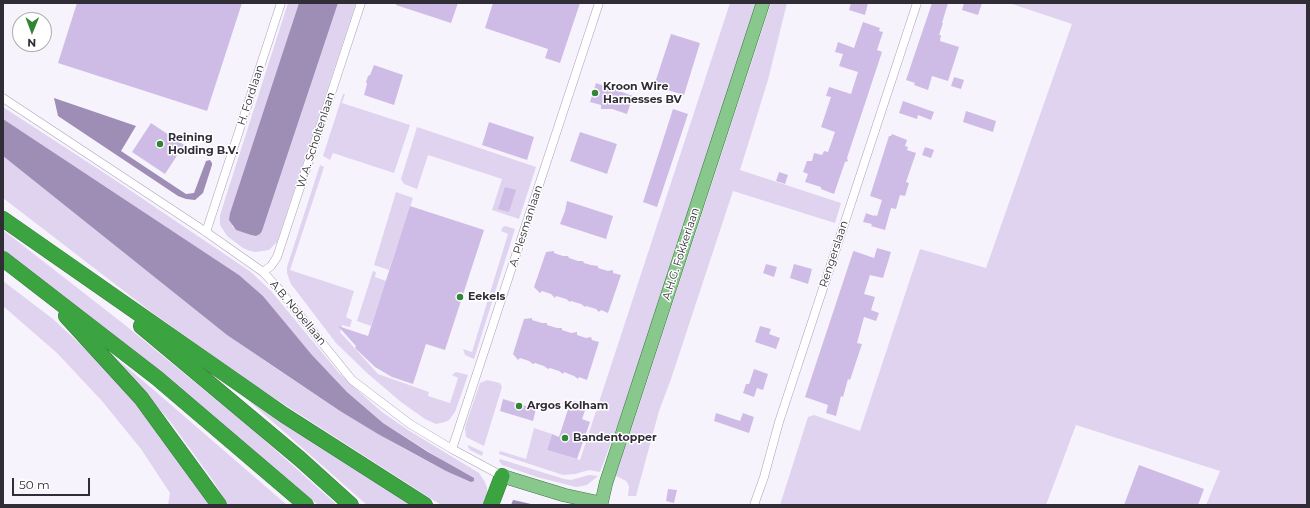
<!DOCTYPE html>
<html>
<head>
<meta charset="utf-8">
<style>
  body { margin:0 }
  #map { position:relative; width:1310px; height:508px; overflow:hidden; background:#f7f3fd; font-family:Montserrat,sans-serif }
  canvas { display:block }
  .frame { position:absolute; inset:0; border:4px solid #312d36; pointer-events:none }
  .north { position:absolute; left:12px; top:12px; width:40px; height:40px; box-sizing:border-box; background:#fff; border:1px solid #adabaf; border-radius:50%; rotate:181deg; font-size:11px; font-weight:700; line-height:16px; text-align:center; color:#312d36 }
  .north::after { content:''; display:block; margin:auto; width:14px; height:18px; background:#308635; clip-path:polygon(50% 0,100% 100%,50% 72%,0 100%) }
  .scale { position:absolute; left:12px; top:478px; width:78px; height:18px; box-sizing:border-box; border:2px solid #312d36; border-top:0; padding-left:5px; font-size:12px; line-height:14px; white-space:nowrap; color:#312d36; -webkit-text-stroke:3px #fff; paint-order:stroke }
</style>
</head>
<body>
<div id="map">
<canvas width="1310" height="508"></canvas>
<div class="frame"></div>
<div class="north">N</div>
<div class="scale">50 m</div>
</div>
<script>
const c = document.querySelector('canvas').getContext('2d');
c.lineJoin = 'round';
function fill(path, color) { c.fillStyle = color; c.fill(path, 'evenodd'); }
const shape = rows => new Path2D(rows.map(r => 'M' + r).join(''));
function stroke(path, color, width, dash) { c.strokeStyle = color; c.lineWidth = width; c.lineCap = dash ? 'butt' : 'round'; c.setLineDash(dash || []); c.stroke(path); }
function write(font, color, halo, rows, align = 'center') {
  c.font = font + ' Montserrat,sans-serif'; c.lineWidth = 3; c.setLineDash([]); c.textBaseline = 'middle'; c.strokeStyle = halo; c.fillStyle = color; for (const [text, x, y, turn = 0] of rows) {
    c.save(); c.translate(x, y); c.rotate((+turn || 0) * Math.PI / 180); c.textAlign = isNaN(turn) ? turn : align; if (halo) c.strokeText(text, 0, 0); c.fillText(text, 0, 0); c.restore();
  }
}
fill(shape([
  [288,3,299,3,230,213,232,226,236,230,251,235,256,236,260,234,262,231,338,3,356,3,277,242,269,250,256,252,250,251,243,248,227,236,220,225,220,215],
  [730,3,756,3,632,386,600,472,589,470,575,474,563,475,499,454,500,451,526,459,534,428,552,434,547,450,580,460],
  [771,3,787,3,768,80,740,170,841,203,835,223,733,191,671,379,659,411,636,496,628,496,629,487,628,484,626,481,616,476],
  [1009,3,1307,3,1307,505,1206,505,1220,471,1076,425,1046,505,780,505,808,417,814,415,860,431,920,249,986,268,1072,24],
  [343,94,345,94,342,103,410,125,394,173,333,153,330,160,323,156],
  [3,107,115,180,251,272,271,291,339,373,365,397,382,412,408,430,479,473,485,482,487,488,488,495,484,505,441,505,254,385,150,311,3,198,3,156,227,335,277,369,340,411,403,448,446,471,474,480,383,423,347,392,312,355,263,296,239,275,3,119],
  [417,127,536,167,519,219,492,210,502,179,428,155,417,189,404,184,401,179],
  [320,165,324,167,290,270,354,291,346,317,352,320,350,327,342,325,340,332,378,374,429,392,428,396,450,403,458,378,452,375,456,372,468,375,455,412,449,420,445,422,436,424,425,419,401,402,367,373,336,343,291,284,287,273,287,267],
  [396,192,413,198,389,270,374,265],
  [505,226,515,229,474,359,465,355,463,349,472,352,508,234,501,231,502,228],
  [3,230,125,325,253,430,337,505,318,505,187,394,3,250],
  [373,271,376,272,375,277,386,281,371,326,357,321],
  [3,281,53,319,91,354,145,413,192,478,209,505,168,505,170,493,141,449,102,401,57,353,3,306],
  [117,359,155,391,287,505,228,505,214,482,172,424],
  [487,380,500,383,502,387,484,446,466,437,465,429,466,424,480,383],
  [240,393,415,505,367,505],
  [468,445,483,452,482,456,470,450,468,447],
  [500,459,564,479,571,480,589,475,598,476,587,485,576,487,537,477,502,465,499,461]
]), '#dfd3ef');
fill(shape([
  [299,3,338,3,262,231,260,234,256,236,251,235,236,230,229,220,230,213],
  [54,98,136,126,121,151,186,194,194,193,206,161,210,160,212,163,212,165,203,193,195,200,186,199,178,196,58,116],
  [3,119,239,275,263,296,312,355,347,392,383,423,428,452,474,478,474,481,471,482,446,471,378,434,340,411,227,335,3,156],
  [513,500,518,501,535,505,511,505]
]), '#9e8db4');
fill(shape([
  [77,3,242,3,207,111,58,63],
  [396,3,458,3,451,23,396,5],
  [493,3,580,3,560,63,545,58,548,49,485,28],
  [851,3,868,3,865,15,849,10],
  [932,3,948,3,942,23,943,23,939,35,941,35,940,41,959,47,948,81,932,76,928,90,914,85,915,83,906,80],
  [964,3,982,3,978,15,962,10],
  [863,22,880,28,879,31,883,32,877,50,882,52,847,158,848,161,845,162,834,194,821,189,821,187,805,182,808,174,803,172,807,161,812,161,814,153,822,155,824,151,828,152,835,132,821,127,831,97,826,96,829,87,851,94,858,72,839,66,843,54,835,52,838,42,854,48],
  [671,34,700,43,684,95,654,86],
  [374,65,403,75,394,105,364,95,367,84,366,82,368,76,370,75],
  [954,77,964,80,961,89,951,86],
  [596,83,633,96,627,114,612,109,601,109,601,105,590,102],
  [903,101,934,112,931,120,918,115,917,119,899,113],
  [673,109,688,114,657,207,643,202],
  [966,111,996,121,993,132,963,122],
  [489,122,534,137,527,160,482,145],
  [151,123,184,145,165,174,132,152],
  [580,132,617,144,607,174,570,161],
  [892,134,907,140,905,146,908,147,907,150,916,153,906,182,909,183,905,196,900,195,896,209,891,208,885,230,871,226,872,224,863,222,866,213,874,216,874,215,877,216,882,200,870,196,889,136,891,136],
  [925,147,934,150,931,158,922,155],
  [779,172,788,175,785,184,776,181],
  [505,187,516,190,509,212,498,209],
  [567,201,613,216,606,239,560,224,565,211],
  [410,206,484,230,445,350,426,344,413,384,392,377,375,367,355,348,356,346,338,326,368,336],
  [877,248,891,252,883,278,870,275,864,294,875,297,871,310,879,313,876,321,864,317,857,343,862,344,850,380,848,379,843,397,841,396,836,416,826,413,828,405,805,397,853,252,854,251,874,258],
  [554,251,554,253,563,256,568,256,569,258,578,261,583,261,584,263,591,265,598,266,598,268,608,271,613,270,613,273,621,275,608,313,601,310,599,312,596,309,586,306,585,307,581,304,571,301,570,302,566,299,556,296,555,298,551,294,542,291,540,293,534,287,546,252],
  [766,264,777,267,774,277,763,273],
  [794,264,812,269,808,284,790,278],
  [532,318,532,320,542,323,547,323,547,325,557,328,562,328,562,330,571,333,577,332,577,335,586,338,591,337,592,340,599,342,587,380,579,377,578,379,574,376,564,372,563,374,559,371,550,368,548,369,544,366,535,363,533,364,529,361,520,358,518,360,513,354,524,319],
  [760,326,771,329,769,334,780,338,776,349,755,342],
  [754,369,768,374,763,390,757,388,754,397,743,393,746,384,749,384],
  [503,399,536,409,533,421,500,411],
  [571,400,587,405,582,419,590,422,577,459,547,450,552,434,559,437],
  [716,413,740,421,743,413,754,417,749,433,714,421],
  [1139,465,1204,489,1198,505,1124,505],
  [668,489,677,490,674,503,666,501]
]), '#cebce6');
const minor = shape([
  [3,98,206,232,263,272,277,287,352,380,410,424,452,449,502,476],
  [206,232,281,3],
  [263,272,271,266,277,257,361,3],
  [452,449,599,3],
  [754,505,764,477,779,422,917,3]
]);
const primary = shape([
  [502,476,564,495,601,503],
  [601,505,606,483,763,3]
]);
const motorway = shape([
  [3,219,284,415,425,505],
  [3,259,157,378,306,505],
  [66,316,141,398,219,505],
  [141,326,300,459,351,505],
  [491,505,502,476]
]);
stroke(minor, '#aca2b9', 9);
stroke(primary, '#387a3d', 14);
stroke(motorway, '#387a3d', 16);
stroke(minor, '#fff', 8);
stroke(primary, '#89c88d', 13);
stroke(motorway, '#3ba441', 15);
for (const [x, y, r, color] of [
  [595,93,4,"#308635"],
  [160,144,4,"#308635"],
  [460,297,4,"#308635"],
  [519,406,4,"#308635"],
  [565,438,4,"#308635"]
]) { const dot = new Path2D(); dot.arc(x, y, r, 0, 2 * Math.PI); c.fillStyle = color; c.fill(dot); stroke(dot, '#fff', 1.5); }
write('bold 11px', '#312d36', '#fff', [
  ["Kroon Wire",603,87],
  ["Harnesses BV",603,100],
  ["Reining",168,138],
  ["Holding B.V.",168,151],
  ["Eekels",468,297],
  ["Argos Kolham",527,406],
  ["Bandentopper",573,438]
], 'left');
write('11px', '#312d36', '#fff', [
  ["H. Fordlaan",251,95,-72],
  ["W.A. Scholtenlaan",316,140,-72],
  ["A. Plesmanlaan",526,226,-72],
  ["A.H.G. Fokkerlaan",681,254,-72],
  ["Rengerslaan",834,254,-72],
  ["A.B. Nobellaan",298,313,50]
]);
</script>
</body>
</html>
